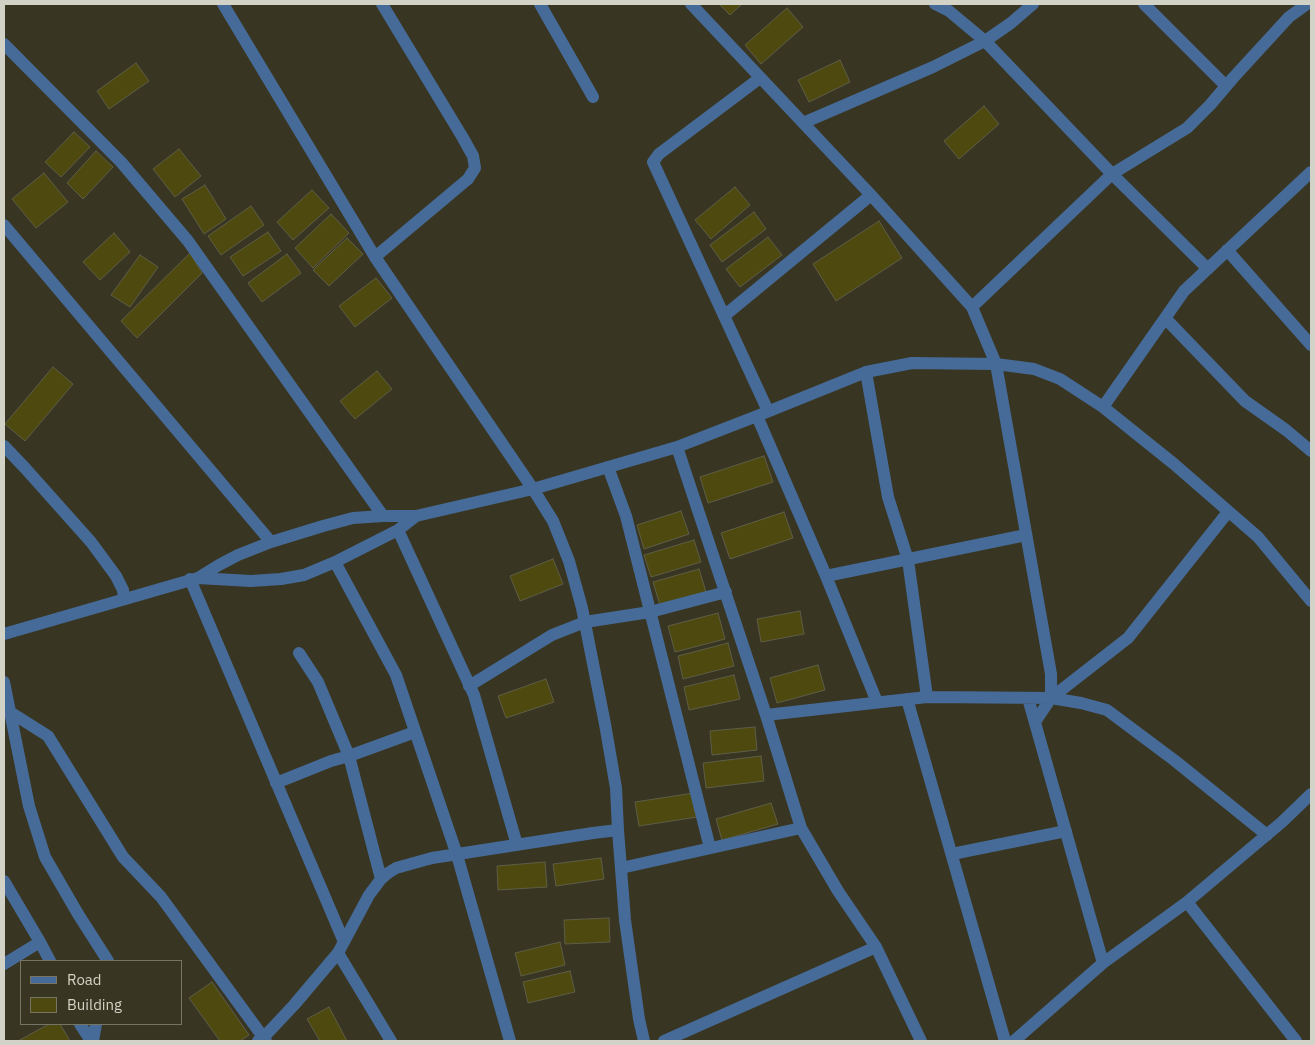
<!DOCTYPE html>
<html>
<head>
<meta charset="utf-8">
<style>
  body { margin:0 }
  #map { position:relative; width:1315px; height:1045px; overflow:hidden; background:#383622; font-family:"IBM Plex Sans",sans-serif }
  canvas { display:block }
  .frame { position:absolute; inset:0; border:5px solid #d3d2c6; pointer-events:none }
  .legend { position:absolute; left:20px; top:960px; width:162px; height:65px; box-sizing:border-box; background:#383622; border:1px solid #767464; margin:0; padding:6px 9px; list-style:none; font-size:15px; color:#d3d2c6 }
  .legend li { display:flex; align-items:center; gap:10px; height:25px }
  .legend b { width:25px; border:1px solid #767464 }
</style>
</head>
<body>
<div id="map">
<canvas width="1315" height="1045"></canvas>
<div class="frame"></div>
<ul class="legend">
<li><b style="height:6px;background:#476b99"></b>Road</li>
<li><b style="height:14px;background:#4e4a0f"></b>Building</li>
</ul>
</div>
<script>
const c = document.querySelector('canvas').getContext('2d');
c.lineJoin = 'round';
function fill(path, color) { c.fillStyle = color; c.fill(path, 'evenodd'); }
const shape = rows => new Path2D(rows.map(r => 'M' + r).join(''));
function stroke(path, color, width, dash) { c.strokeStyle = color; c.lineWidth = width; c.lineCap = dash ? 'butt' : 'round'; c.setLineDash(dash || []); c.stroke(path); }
const building = shape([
  [719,4,742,4,730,15,719,4],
  [787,8,803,27,761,64,745,45,787,8],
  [840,60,850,82,809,102,798,80,840,60],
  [136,63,149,81,109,109,97,91,136,63],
  [984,106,999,124,959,159,944,141,984,106],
  [74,132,90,147,61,177,45,162,74,132],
  [179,149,201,176,175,197,153,169,179,149],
  [96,151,113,167,83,199,67,183,96,151],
  [44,173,68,202,36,228,12,199,44,173],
  [205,185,226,219,204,234,182,199,205,185],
  [735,187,750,205,711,239,695,220,735,187],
  [312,190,329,208,293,240,277,222,312,190],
  [251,206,264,225,221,255,208,236,251,206],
  [754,212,766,229,722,262,710,245,754,212],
  [331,214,349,233,313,268,295,248,331,214],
  [879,221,902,258,836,301,813,264,879,221],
  [268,232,281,251,243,276,230,257,268,232],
  [114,233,130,252,100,280,83,262,114,233],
  [768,237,782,255,740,287,726,269,768,237],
  [347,238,363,254,329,286,313,270,347,238],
  [190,253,202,273,137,338,121,321,190,253],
  [287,254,301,273,262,302,248,283,287,254],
  [140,255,158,267,130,307,111,295,140,255],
  [376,278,392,298,355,327,339,306,376,278],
  [53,367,73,384,25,441,5,424,53,367],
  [377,371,392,389,355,419,340,401,377,371],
  [764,456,773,482,708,503,700,477,764,456],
  [681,511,689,534,644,549,637,525,681,511],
  [784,512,793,538,730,559,721,533,784,512],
  [694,540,701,562,651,577,644,555,694,540],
  [553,559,563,584,520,601,510,576,553,559],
  [699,569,706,592,660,605,653,582,699,569],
  [800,611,804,634,761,642,757,619,800,611],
  [718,613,725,639,675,652,668,626,718,613],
  [728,643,734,666,683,679,678,656,728,643],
  [818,665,825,690,777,703,770,678,818,665],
  [734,675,740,699,689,710,684,687,734,675],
  [546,679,554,702,506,718,498,696,546,679],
  [755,727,757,750,712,755,710,731,755,727],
  [761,756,764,781,706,788,703,763,761,756],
  [694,793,697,817,639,826,635,802,694,793],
  [771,803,778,824,722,840,716,819,771,803],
  [601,858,604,879,556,886,553,864,601,858],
  [545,862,547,887,498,890,497,866,545,862],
  [609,918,610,942,565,944,564,920,609,918],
  [560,942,565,965,521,976,515,953,560,942],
  [570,971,575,992,528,1003,523,982,570,971],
  [212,982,249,1035,240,1041,220,1041,189,998,212,982],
  [329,1007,347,1041,320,1041,307,1019,329,1007],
  [49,1024,60,1024,70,1041,18,1041,49,1024]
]);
fill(building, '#4e4a0f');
stroke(building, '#5e5d47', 1);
stroke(shape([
  [223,4,375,257,533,489,553,521,569,561,582,608,605,724,616,788,618,830,625,920,639,1019,644,1041],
  [540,4,593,97],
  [691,4,871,195,972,307,996,364,1051,674,1051,698],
  [935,4,949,11,985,41,1112,174,1208,269],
  [1144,4,1226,86],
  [4,44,121,162,188,241,383,516],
  [760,78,659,154,653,162,768,411],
  [803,123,933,67,985,41,1011,23,1033,4],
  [4,225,271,542],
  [1227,250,1311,345],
  [375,257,468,179,475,168,473,156,463,138,382,4],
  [972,307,1112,174,1187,128,1210,105,1233,78,1289,17,1307,4],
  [724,316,871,195],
  [1165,318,1245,401,1286,430,1311,451],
  [866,372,888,497,908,560,927,697],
  [1103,407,1184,291,1311,172],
  [757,416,826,576,877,702],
  [4,446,25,468,91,542,116,576,123,590,124,599],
  [677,447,766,715,801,828,838,891,876,947,921,1041],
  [608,467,626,516,710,848],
  [398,530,474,695,517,845],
  [335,562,396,675,457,855,510,1041],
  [826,576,1026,535],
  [198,578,219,565,238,555,271,542,323,526,353,518,383,516,416,516,533,489,677,447,757,416,866,372,912,363,996,364,1034,369,1060,379,1103,407,1174,464,1258,537,1311,601],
  [190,579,344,942],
  [4,634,198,578,251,581,281,579,304,575,335,562,398,530,416,516],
  [299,653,318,682,349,756,381,879],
  [4,682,29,806,45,857,78,914,108,961],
  [469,686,552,635,585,622,650,612,726,592],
  [1028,698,1103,963],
  [907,699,1005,1041],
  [10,712,48,736,123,857,161,897,266,1041],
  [766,715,927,697,1051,698,1081,703,1107,710,1174,760,1267,835],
  [1035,722,1051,698,1128,638,1228,512],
  [276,783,331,761,349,756,415,732],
  [952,854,1066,831],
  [621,868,801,828],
  [4,881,40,942,50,961],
  [1187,902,1296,1041],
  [338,953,391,1041],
  [4,964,40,942],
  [80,1024,91,1041],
  [93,1041,96,1024],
  [258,1041,263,1038,294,1005,338,953,369,895,381,879,388,873,396,868,432,858,593,833,618,830],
  [664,1041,876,947],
  [1014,1041,1103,963,1187,902,1282,822,1311,794]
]), '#476b99', 12);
</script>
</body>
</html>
